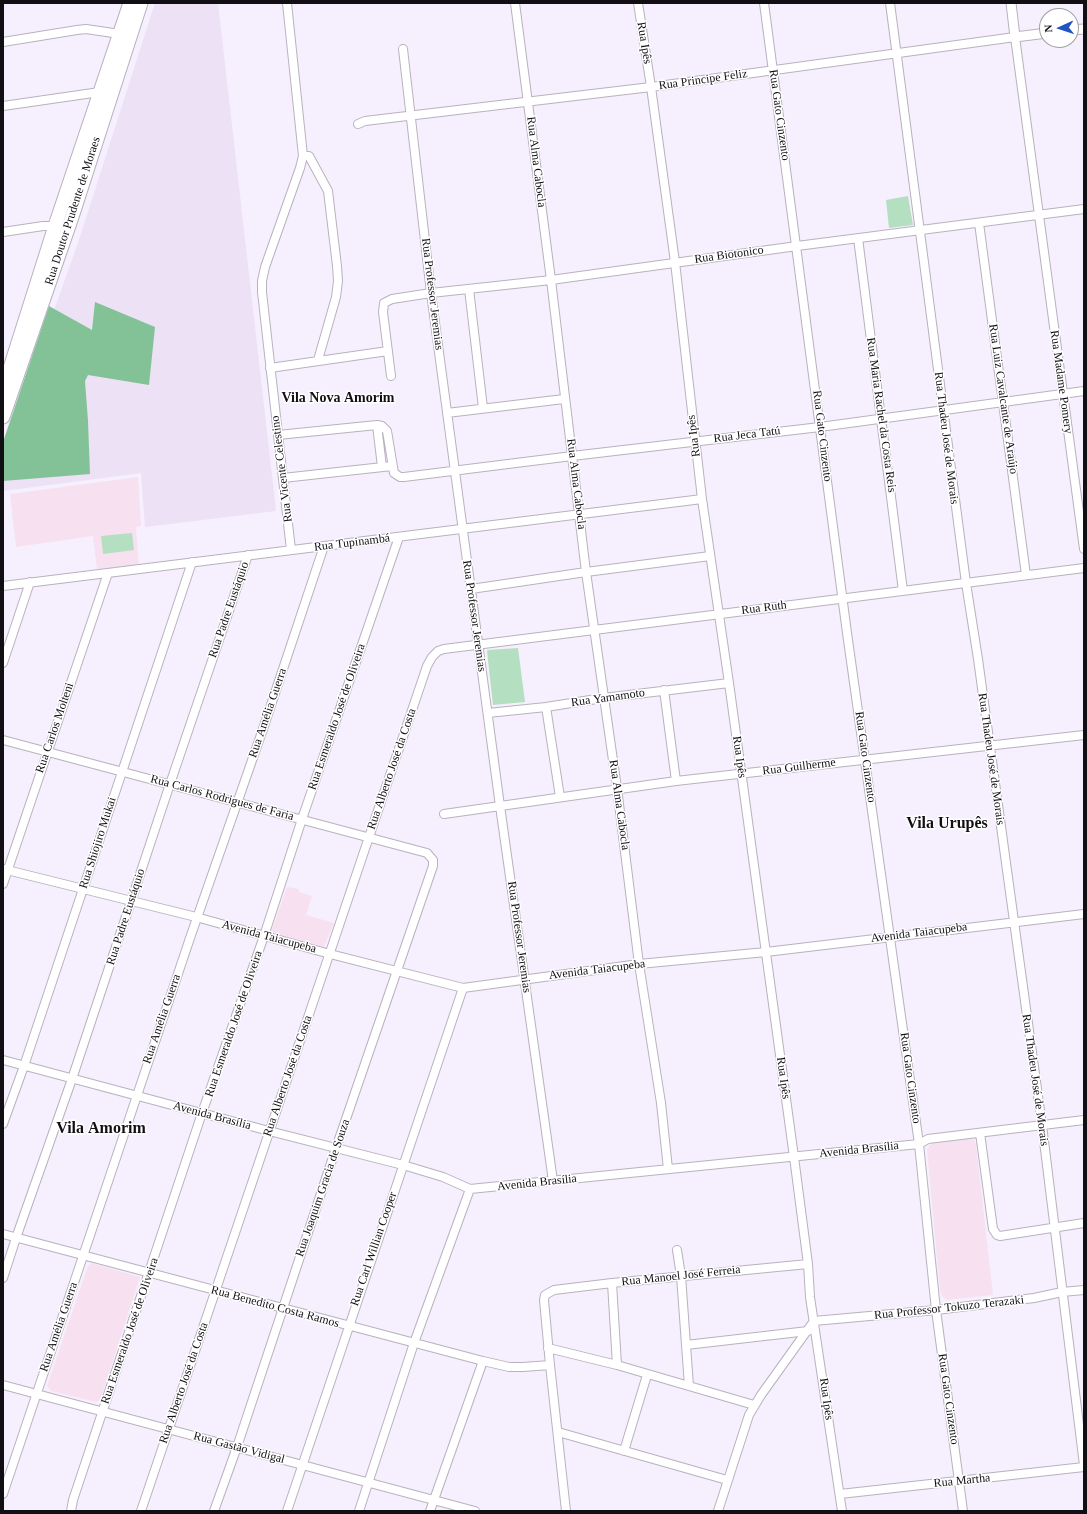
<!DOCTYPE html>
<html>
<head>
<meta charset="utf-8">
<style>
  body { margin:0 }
  #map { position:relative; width:1087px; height:1514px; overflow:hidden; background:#f6effd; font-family:"Times New Roman",serif }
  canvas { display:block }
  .frame { position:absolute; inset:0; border:4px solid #120f14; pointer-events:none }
  .north { position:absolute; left:1039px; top:8px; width:40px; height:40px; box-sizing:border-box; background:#fff; border:1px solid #a09fa1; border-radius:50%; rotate:267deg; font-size:11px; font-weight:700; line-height:16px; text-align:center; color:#120f14 }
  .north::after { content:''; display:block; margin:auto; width:14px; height:18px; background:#2253c1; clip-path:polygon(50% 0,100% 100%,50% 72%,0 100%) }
</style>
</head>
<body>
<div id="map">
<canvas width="1087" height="1514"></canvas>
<div class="frame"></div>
<div class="north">N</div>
</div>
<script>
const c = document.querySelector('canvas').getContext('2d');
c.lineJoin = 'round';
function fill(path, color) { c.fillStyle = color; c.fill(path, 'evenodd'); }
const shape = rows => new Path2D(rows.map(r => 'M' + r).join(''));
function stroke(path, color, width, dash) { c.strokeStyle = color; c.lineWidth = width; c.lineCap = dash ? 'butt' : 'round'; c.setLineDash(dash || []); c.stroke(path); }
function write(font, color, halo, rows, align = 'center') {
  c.font = font + ' "Times New Roman",serif'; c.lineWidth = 3; c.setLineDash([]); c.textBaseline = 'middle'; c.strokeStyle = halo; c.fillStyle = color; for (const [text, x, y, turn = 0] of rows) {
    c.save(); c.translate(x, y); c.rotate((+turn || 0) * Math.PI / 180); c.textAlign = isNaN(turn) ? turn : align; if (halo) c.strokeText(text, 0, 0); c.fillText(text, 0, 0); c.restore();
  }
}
fill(shape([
  [155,3,218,3,276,511,145,527,141,473,3,491,3,453,78,243]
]), '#ece1f5');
fill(shape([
  [138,477,141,526,136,527,139,565,97,569,93,536,16,547,10,494],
  [287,887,299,889,299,892,312,896,306,915,334,923,324,947,274,934,272,930],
  [967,1138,974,1140,976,1145,993,1295,947,1300,943,1297,940,1291,927,1149,933,1142],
  [91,1263,140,1277,100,1401,96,1402,51,1391,47,1386,88,1266]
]), '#f7e1f0');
fill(shape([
  [908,196,913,225,889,228,886,200],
  [132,533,134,550,103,554,101,536],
  [518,648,525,702,493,705,487,651,488,650]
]), '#b4dfc1');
fill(shape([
  [95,302,155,327,149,385,88,375,85,381,88,421,90,474,3,481,3,442,49,306,92,330]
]), '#83c297');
const minor = shape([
  [287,3,303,156,300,168,265,267,262,281,262,292,291,550],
  [515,3,551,280,586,572,617,788,639,964,661,1103,668,1169],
  [638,3,651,87,675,262,702,499,729,683,794,1157,808,1264,810,1297,842,1511],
  [764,3,847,633,919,1144,936,1310,963,1511],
  [890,3,966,583,978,659,1042,1125,1084,1465],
  [3,42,77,30,86,29,120,34],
  [403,49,431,293,500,806,553,1181],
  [3,106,100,92],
  [358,124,365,121,651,87,1015,37,1084,549],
  [303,156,309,156,328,191,337,266,338,281,336,297,318,360],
  [979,223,1026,575],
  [3,232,43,226,55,226,57,227],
  [858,238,903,591],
  [469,289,483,408],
  [270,368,388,351],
  [391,376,383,312,384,303,392,299,431,293,551,280,797,246,1084,209],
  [447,413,564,399],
  [377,425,382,467],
  [278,435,377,425,382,426,387,431,394,473,400,477,404,477,572,456,820,427,1084,391],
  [283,478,392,466],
  [3,586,702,499],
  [471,589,586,572,710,556],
  [3,663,30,582],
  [664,690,676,781],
  [546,707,560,797],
  [488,713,546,707,603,698,729,683],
  [3,740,427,853,433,860,433,866,336,1148,237,1447,214,1511],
  [444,814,676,781,1084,735],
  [3,869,196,917,330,954,463,988,639,964,766,952,1084,914],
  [3,884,108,573],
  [3,1060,269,1131,403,1165,443,1177,470,1189,919,1144,928,1139,1084,1120],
  [3,1124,24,1066,192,562],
  [980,1133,993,1229,997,1235,1000,1236,1084,1223],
  [3,1234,483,1361,509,1367,523,1367,550,1365],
  [677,1250,681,1276,689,1386],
  [3,1278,16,1238,72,1079,170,784,248,555],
  [612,1283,617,1365],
  [686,1345,808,1331],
  [548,1348,617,1365,754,1405],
  [3,1385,475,1511],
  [558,1432,727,1480],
  [624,1451,647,1375],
  [3,1494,190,938,264,726,324,546],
  [840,1494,1084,1467],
  [71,1511,73,1500,202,1113,264,936,302,819,399,537],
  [141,1511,369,837,427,666,432,657,438,651,444,649,1084,568],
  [287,1511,463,988],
  [359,1511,414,1343,470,1189],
  [430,1511,483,1361],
  [566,1511,550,1365,544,1300,545,1295,554,1290,612,1283,808,1264],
  [718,1511,749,1415,761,1395,814,1321,936,1310,1034,1298,1062,1292,1084,1290]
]);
const tertiary = shape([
  [1011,3,1015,37,1047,33],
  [1071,30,1084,29]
]);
const trunk = shape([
  [3,390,55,226,130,3],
  [3,417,72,217,141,3]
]);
stroke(minor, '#b8b2bf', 10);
stroke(tertiary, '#b8b2bf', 11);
stroke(trunk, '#b8b2bf', 15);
stroke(minor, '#fff', 8);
stroke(tertiary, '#fff', 9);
stroke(trunk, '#fff', 13);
write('12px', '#120f14', '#fff', [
  ["Rua Ipês",644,43,81],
  ["Rua Principe Feliz",703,80,-8],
  ["Rua Gato Cinzento",779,115,82],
  ["Rua Alma Cabocla",536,162,83],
  ["Rua Doutor Prudente de Moraes",73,211,-72],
  ["Rua Biotonico",729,255,-8],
  ["Rua Professor Jeremias",432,294,83],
  ["Rua Madame Pomery",1061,382,82],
  ["Rua Luiz Cavalcante de Araújo",1003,399,82],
  ["Rua Maria Rachel da Costa Reis",881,415,82],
  ["Rua Jeca Tatú",747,435,-7],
  ["Rua Ipês",694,436,-97],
  ["Rua Gato Cinzento",822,436,83],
  ["Rua Thadeu José de Morais",946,438,83],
  ["Rua Vicente Celestino",282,469,-97],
  ["Rua Alma Cabocla",576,484,83],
  ["Rua Tupinambá",352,543,-7],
  ["Rua Ruth",764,608,-7],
  ["Rua Padre Eustáquio",229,610,-71],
  ["Rua Professor Jeremias",474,616,82],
  ["Rua Yamamoto",608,698,-8],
  ["Rua Amélia Guerra",268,713,-71],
  ["Rua Esmeraldo José de Oliveira",337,717,-71],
  ["Rua Carlos Molteni",55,728,-71],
  ["Rua Ipês",739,757,82],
  ["Rua Gato Cinzento",865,757,82],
  ["Rua Thadeu José de Morais",991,759,82],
  ["Rua Guilherme",799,767,-7],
  ["Rua Alberto José da Costa",392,769,-71],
  ["Rua Carlos Rodrigues de Faria",222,798,15],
  ["Rua Alma Cabocla",619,805,82],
  ["Rua Shiojiro Mukai",98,843,-72],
  ["Rua Padre Eustáquio",126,917,-72],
  ["Avenida Taiacupeba",919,933,-7],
  ["Avenida Taiacupeba",269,937,15],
  ["Rua Professor Jeremias",519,937,82],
  ["Avenida Taiacupeba",597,970,-7],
  ["Rua Amélia Guerra",162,1019,-71],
  ["Rua Esmeraldo José de Oliveira",234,1024,-71],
  ["Rua Alberto José da Costa",288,1076,-71],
  ["Rua Ipês",783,1078,82],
  ["Rua Gato Cinzento",910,1078,82],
  ["Rua Thadeu José de Morais",1035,1080,82],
  ["Avenida Brasília",212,1116,15],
  ["Avenida Brasília",859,1150,-6],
  ["Avenida Brasília",537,1183,-6],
  ["Rua Joaquim Gracia de Souza",323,1188,-71],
  ["Rua Carl Willian Cooper",374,1249,-71],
  ["Rua Manoel José Ferreia",681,1276,-6],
  ["Rua Benedito Costa Ramos",275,1307,15],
  ["Rua Professor Tokuzo Terazaki",949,1308,-6],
  ["Rua Amélia Guerra",59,1327,-71],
  ["Rua Esmeraldo José de Oliveira",130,1331,-71],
  ["Rua Alberto José da Costa",184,1383,-71],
  ["Rua Ipês",826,1399,82],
  ["Rua Gato Cinzento",948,1399,82],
  ["Rua Gastão Vidigal",239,1448,15],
  ["Rua Martha",962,1481,-6]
]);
write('bold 14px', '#120f14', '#fff', [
  ["Vila Nova Amorim",338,398]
]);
write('bold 16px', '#120f14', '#fff', [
  ["Vila Urupês",947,824],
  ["Vila Amorim",101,1129]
]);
</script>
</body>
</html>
